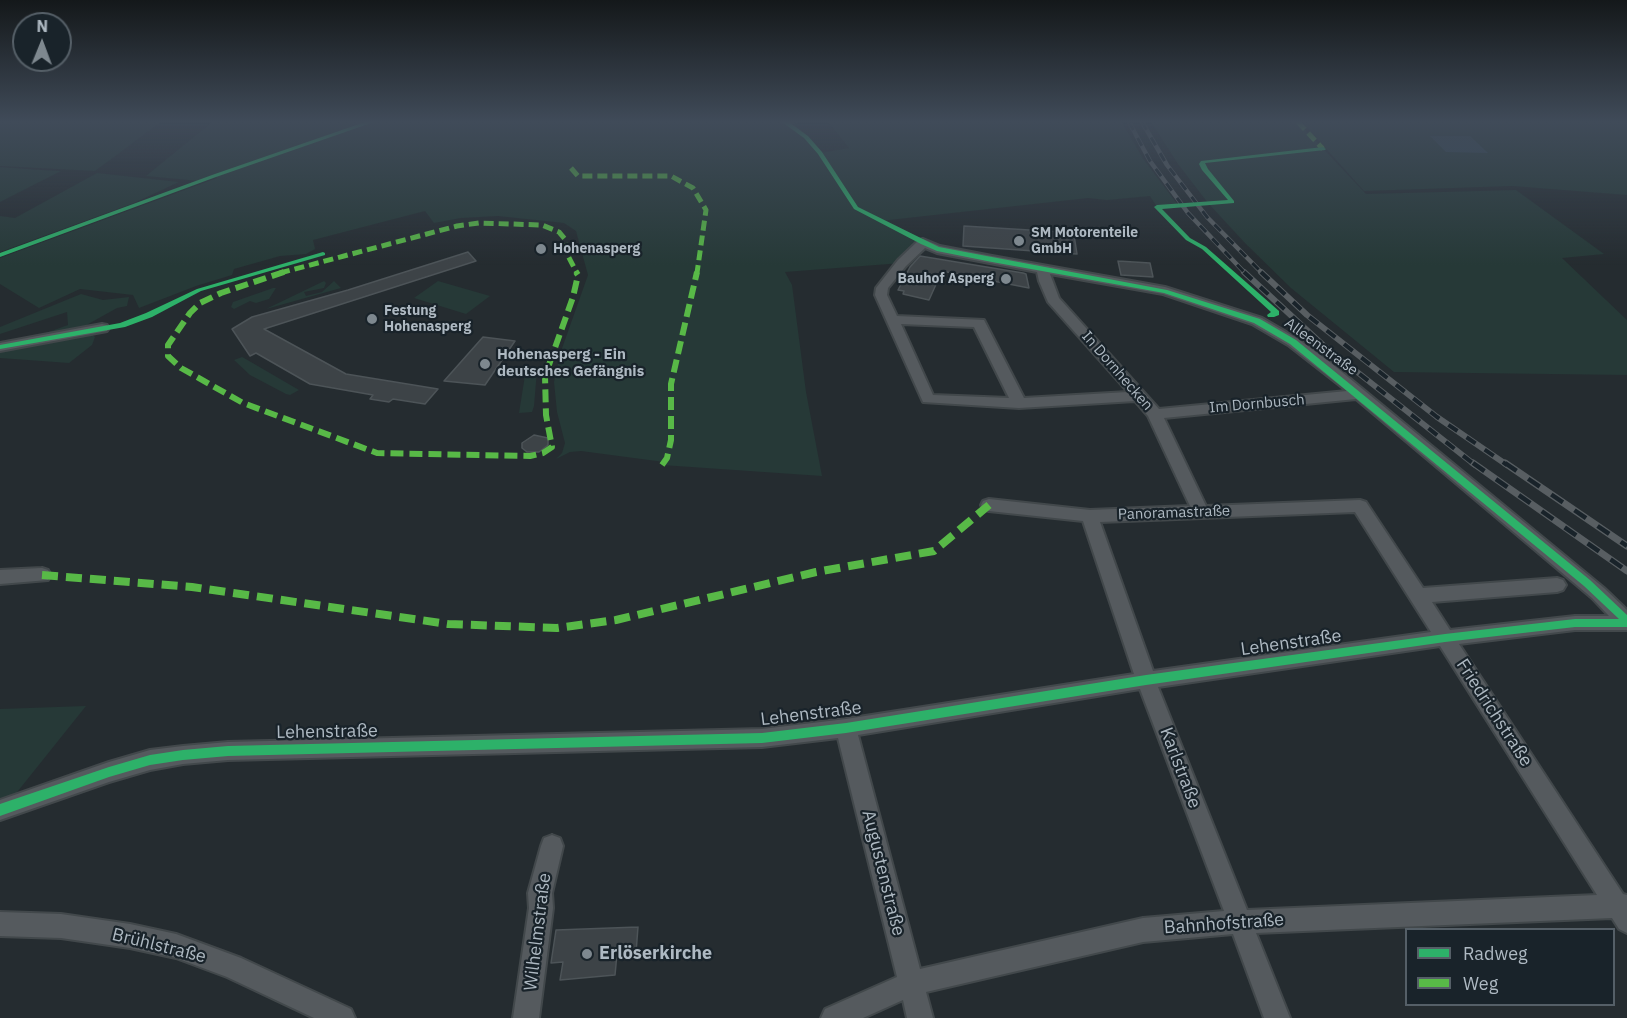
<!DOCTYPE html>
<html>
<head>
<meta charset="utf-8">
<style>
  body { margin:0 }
  #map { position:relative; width:1627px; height:1018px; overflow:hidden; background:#252c30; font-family:"IBM Plex Sans",sans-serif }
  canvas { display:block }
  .legend { position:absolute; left:1405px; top:928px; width:210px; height:78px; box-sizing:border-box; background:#19232a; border:2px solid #555f67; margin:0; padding:8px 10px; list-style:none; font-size:18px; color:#aeb9c2 }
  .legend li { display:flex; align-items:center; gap:12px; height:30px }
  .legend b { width:30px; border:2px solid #555f67 }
  .north { position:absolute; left:12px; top:12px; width:60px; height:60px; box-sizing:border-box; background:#19232a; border:2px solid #555f67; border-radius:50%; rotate:1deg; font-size:16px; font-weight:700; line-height:24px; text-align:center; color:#aeb9c2 }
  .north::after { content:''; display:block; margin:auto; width:21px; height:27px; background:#7e888f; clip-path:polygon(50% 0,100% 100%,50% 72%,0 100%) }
</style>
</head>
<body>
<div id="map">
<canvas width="1627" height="1018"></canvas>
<ul class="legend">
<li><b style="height:8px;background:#2db169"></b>Radweg</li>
<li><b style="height:8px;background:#58b947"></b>Weg</li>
</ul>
<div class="north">N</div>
</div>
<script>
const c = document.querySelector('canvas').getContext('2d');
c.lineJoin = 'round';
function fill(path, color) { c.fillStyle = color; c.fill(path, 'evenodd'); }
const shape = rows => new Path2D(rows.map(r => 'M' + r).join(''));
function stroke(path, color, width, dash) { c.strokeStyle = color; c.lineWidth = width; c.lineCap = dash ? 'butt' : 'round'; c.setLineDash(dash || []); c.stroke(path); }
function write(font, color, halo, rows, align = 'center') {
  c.font = font + ' "IBM Plex Sans",sans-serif'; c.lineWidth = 4.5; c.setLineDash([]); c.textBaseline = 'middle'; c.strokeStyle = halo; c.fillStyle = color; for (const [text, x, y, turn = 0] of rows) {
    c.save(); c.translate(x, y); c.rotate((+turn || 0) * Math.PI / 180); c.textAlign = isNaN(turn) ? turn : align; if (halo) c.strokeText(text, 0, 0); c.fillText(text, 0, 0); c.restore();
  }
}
fill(shape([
  [0,122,161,122,95,171,0,166],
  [212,122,801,122,791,125,820,153,849,148,828,122,1122,122,1142,157,1178,205,1157,207,1150,196,1107,200,1088,198,880,221,923,243,902,263,785,272,792,285,806,392,822,476,662,465,664,462,581,451,570,452,556,459,562,453,565,443,557,412,554,382,560,354,588,275,576,231,564,223,498,216,461,218,434,223,425,211,313,240,315,249,306,254,280,256,234,269,232,275,196,286,139,308,133,295,80,289,39,308,0,284,0,258,217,178,213,176,199,181,146,176],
  [1151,122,1298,122,1366,194,1516,190,1604,254,1562,258,1627,320,1627,375,1394,372,1291,288,1245,243,1208,203,1178,164],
  [1302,122,1627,122,1627,195,1512,186,1364,191],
  [0,167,41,170,61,171,0,202],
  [97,173,179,182,134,203,0,252,0,216,15,218],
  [324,281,326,283,324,288,304,292,306,296,322,292,334,281,341,288,266,309],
  [438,281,490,296,466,314,414,298],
  [273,288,276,288,269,299,256,303,250,301,234,309,231,307,233,302],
  [81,294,103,300,129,297,127,306,117,308,90,323,87,325,91,327,29,339,68,325,67,312,0,334,0,327],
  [92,334,95,337,92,345,69,363,0,358,0,351],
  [242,357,244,358,299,390,290,395,286,394,250,375,234,360],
  [526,369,537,370,534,406,532,412,519,413],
  [86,706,14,796,0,801,0,709]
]), '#263937');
fill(shape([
  [1430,136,1470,136,1488,153,1446,152]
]), '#344857');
const building = shape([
  [964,226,1062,232,1062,235,1074,235,1077,254,963,246,964,226],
  [468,252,476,261,264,329,346,374,438,389,425,404,393,399,389,402,370,399,373,395,310,384,256,353,250,356,232,329,252,317,348,290,468,252],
  [920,256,1023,273,1026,274,1029,288,942,271,929,300,903,294,904,291,898,290,910,267,920,256],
  [1118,261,1150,263,1153,277,1121,275,1118,261],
  [483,337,515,341,485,385,444,381,483,337],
  [534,435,548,438,548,445,539,452,527,452,522,448,522,443,534,435],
  [638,927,636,953,617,954,615,975,560,980,563,962,551,963,556,930,638,927]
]);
fill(building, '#3d4347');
stroke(building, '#4d5458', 1.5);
const minor = shape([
  [923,239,940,246,992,256,1165,287,1262,318,1298,339,1331,363,1604,588,1627,610,1627,630,1575,630,1459,644,1623,894,1627,895,1627,933,1619,929,1612,918,1256,933,1290,1018,1264,1018,1233,934,1143,942,926,992,933,1018,907,1018,903,1000,863,1018,821,1018,825,1009,897,977,838,738,762,747,228,760,183,764,150,770,109,782,0,820,0,800,109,762,150,750,183,746,228,742,762,729,846,719,1134,674,1083,521,989,511,983,509,981,505,983,501,989,499,1090,510,1190,506,1148,416,1135,401,1019,408,923,402,875,295,876,288,898,260,919,240,923,239],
  [925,248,937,253,1037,272,1039,281,1048,302,1128,392,1024,398,984,320,897,316,887,295,888,288,906,266,925,248],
  [1050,274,1163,294,1252,324,1288,345,1347,391,1159,409,1059,298,1050,274],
  [901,324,974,327,1009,398,933,395,901,324],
  [1356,399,1592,598,1609,616,1575,616,1450,630,1432,602,1557,592,1563,590,1566,585,1563,580,1557,578,1423,588,1366,502,1360,500,1206,506,1164,418,1356,399],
  [1355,512,1431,632,1153,671,1100,522,1355,512],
  [1440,646,1597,895,1247,910,1158,687,1440,646],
  [1140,689,1224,911,1143,918,920,969,858,735,1140,689],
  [102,324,107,325,109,328,107,331,0,351,0,343,102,324],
  [42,568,48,570,51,575,48,580,0,584,0,570,42,568],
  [552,835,560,838,563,846,552,893,553,908,539,1018,513,1018,529,908,528,893,541,846,544,838,552,835],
  [0,912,61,914,130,924,176,934,241,958,351,1009,355,1018,314,1018,227,977,176,958,130,948,61,938,0,936,0,912]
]);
stroke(minor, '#42484b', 4);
fill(minor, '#555a5e');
const railFar2 = shape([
  [1129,122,1150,161,1188,213,1245,273],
  [1142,122,1167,165,1207,217,1262,273]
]);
const railFar1 = shape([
  [1244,272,1323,345,1475,465],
  [1261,272,1307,315,1437,417,1507,465]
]);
const rail = shape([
  [1473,463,1627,571],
  [1505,463,1627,546]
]);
stroke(railFar2, '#585e62', 4.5);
stroke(railFar1, '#585e62', 6);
stroke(rail, '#585e62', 7);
stroke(railFar2, '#19232a', 3, [9]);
stroke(railFar1, '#19232a', 4, [11]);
stroke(rail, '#19232a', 4.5, [14]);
stroke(shape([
  [1298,122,1323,149],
  [571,168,578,176,671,176,693,188,706,210,697,273],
  [280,273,457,226,479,223,542,225,559,232,565,239,567,254,577,273]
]), '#58b947', 5, [10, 5]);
stroke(shape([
  [284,272,221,293,200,303,190,313,168,345,168,356,181,368,243,403,377,453,530,456,543,453,552,447,546,415,545,376,573,297,578,275,576,272],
  [662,465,667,458,671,440,671,384,697,272]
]), '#58b947', 6, [13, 6]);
stroke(shape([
  [42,575,192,587,448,624,557,628,616,620,816,572,934,551,989,505]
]), '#58b947', 8, [16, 8]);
fill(shape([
  [365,122,374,122,216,177,0,257,0,253,212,175,365,122],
  [782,122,789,122,808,136,822,152,858,207,939,247,1167,290,1260,319,1296,340,1590,580,1627,615,1627,627,1575,627,1445,642,1146,685,846,733,762,743,228,756,183,760,150,765,109,777,0,816,0,804,109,767,150,755,183,750,228,746,762,733,846,723,1146,675,1445,634,1575,619,1619,619,1584,586,1290,344,1254,323,1164,293,992,262,937,251,921,244,854,209,818,154,804,138,782,122],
  [1323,147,1326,149,1325,150,1205,163,1208,169,1234,201,1234,203,1162,209,1190,238,1206,247,1279,311,1279,315,1274,317,1268,317,1267,315,1271,312,1202,249,1186,240,1154,207,1157,205,1228,200,1202,170,1199,164,1201,161,1323,147],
  [323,252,325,253,325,255,201,291,152,317,125,327,0,349,0,345,120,323,146,313,197,289,323,252]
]), '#2db169');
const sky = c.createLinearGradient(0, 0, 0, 265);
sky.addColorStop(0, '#14181a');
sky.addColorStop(0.46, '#404b59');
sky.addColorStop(1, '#404b5900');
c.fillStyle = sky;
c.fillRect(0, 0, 1627, 265);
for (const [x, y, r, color] of [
  [1019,241,6,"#7e888f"],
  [541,249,6,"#7e888f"],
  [1006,279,6,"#7e888f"],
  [372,319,6,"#7e888f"],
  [485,364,6,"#7e888f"],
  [587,954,6,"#7e888f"]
]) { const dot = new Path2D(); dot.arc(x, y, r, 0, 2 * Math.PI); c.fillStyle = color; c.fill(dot); stroke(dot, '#19232a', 2); }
write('bold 14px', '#aeb9c2', '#19232a', [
  ["SM Motorenteile",1031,233],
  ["GmbH",1031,249],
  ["Hohenasperg",553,249],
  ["Bauhof Asperg",994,279,"right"],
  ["Festung",384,311],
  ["Hohenasperg",384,327]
], 'left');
write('15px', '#aeb9c2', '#19232a', [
  ["Alleenstraße",1321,347,36],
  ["In Dornhecken",1117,371,49],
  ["Im Dornbusch",1257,404,-5],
  ["Panoramastraße",1174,513,-2]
]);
write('bold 15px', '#aeb9c2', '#19232a', [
  ["Hohenasperg - Ein",497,355],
  ["deutsches Gefängnis",497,372]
], 'left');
write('18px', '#aeb9c2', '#19232a', [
  ["Lehenstraße",1291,643,-8],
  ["Friedrichstraße",1494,713,57],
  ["Lehenstraße",811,714,-7],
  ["Lehenstraße",327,732,-1],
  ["Karlstraße",1180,768,69],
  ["Augustenstraße",883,873,76],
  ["Bahnhofstraße",1224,924,-4],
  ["Wilhelmstraße",538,932,-83],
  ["Brühlstraße",159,946,14]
]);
write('bold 18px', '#aeb9c2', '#19232a', [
  ["Erlöserkirche",599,954]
], 'left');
</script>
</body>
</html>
